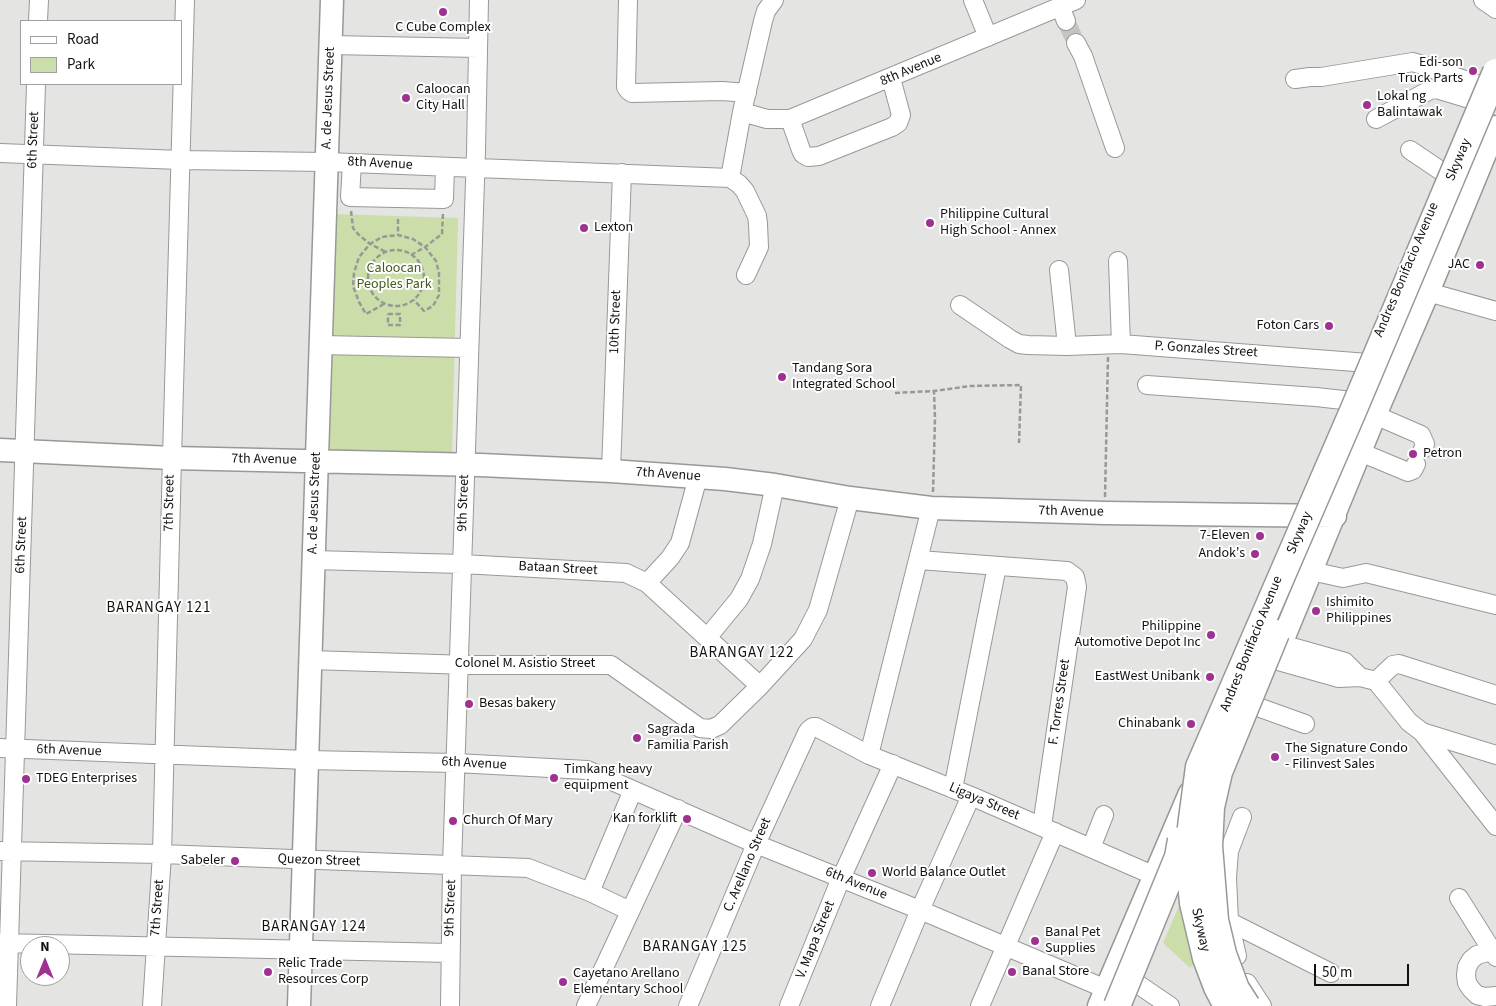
<!DOCTYPE html>
<html>
<head>
<meta charset="utf-8">
<style>
  body { margin:0 }
  #map { position:relative; width:1496px; height:1006px; overflow:hidden; background:#e4e5e2; font-family:"Source Sans 3",sans-serif }
  canvas { display:block }
  .legend { position:absolute; left:20px; top:20px; width:162px; height:65px; box-sizing:border-box; background:#fff; border:1px solid #a0a0a0; margin:0; padding:6px 9px; list-style:none; font-size:15px; color:#121211 }
  .legend li { display:flex; align-items:center; gap:10px; height:25px }
  .legend b { width:25px; border:1px solid #a0a0a0 }
  .north { position:absolute; left:20px; top:936px; width:50px; height:50px; box-sizing:border-box; background:#fff; border:1px solid #a0a0a0; border-radius:50%; rotate:0deg; font-size:14px; font-weight:700; line-height:20px; text-align:center; color:#121211 }
  .north::after { content:''; display:block; margin:auto; width:18px; height:22px; background:#9f3291; clip-path:polygon(50% 0,100% 100%,50% 72%,0 100%) }
  .scale { position:absolute; left:1314px; top:964px; width:95px; height:22px; box-sizing:border-box; border:2px solid #121211; border-top:0; padding-left:6px; font-size:15px; line-height:18px; white-space:nowrap; color:#121211; -webkit-text-stroke:4px #fff; paint-order:stroke }
</style>
</head>
<body>
<div id="map">
<canvas width="1496" height="1006"></canvas>
<ul class="legend">
<li><b style="height:6px;background:#fff"></b>Road</li>
<li><b style="height:14px;background:#cbdda8"></b>Park</li>
</ul>
<div class="north">N</div>
<div class="scale">50 m</div>
</div>
<script>
const c = document.querySelector('canvas').getContext('2d');
c.lineJoin = 'round';
function fill(path, color) { c.fillStyle = color; c.fill(path, 'evenodd'); }
const shape = rows => new Path2D(rows.map(r => 'M' + r).join(''));
function stroke(path, color, width, dash) { c.strokeStyle = color; c.lineWidth = width; c.lineCap = dash ? 'butt' : 'round'; c.setLineDash(dash || []); c.stroke(path); }
function write(font, color, halo, rows, align = 'center') {
  c.font = font + ' "Source Sans 3",sans-serif'; c.lineWidth = 4; c.setLineDash([]); c.textBaseline = 'middle'; c.strokeStyle = halo; c.fillStyle = color; for (const [text, x, y, turn = 0] of rows) {
    c.save(); c.translate(x, y); c.rotate((+turn || 0) * Math.PI / 180); c.textAlign = isNaN(turn) ? turn : align; if (halo) c.strokeText(text, 0, 0); c.fillText(text, 0, 0); c.restore();
  }
}
fill(shape([
  [334,214,458,218,452,452,329,450],
  [1182,899,1198,960,1190,968,1163,943]
]), '#cbdda8');
stroke(shape([
  [1066,21,1076,43]
]), '#c4c5c3', 18, [18, 9]);
const minor = shape([
  [628,0,626,87,629,91,632,93,722,91,747,93],
  [973,0,988,37],
  [1483,0,1496,9],
  [1060,6,1066,21],
  [38,21,39,0],
  [1076,43,1083,56,1115,148],
  [331,45,478,48],
  [1295,79,1310,77,1321,77,1413,62,1485,87],
  [742,112,767,119,790,119,1076,0],
  [790,119,801,150,803,154,808,157,819,156,892,127,898,123,901,115,891,78],
  [1376,119,1430,90,1436,89,1479,102],
  [1410,150,1447,175],
  [0,153,180,160,326,162,730,178],
  [352,163,350,197,444,199,445,167],
  [730,178,742,112,763,21,766,11,774,0],
  [730,178,739,184,745,191,757,216,758,224,759,247,746,275],
  [1118,261,1121,344],
  [1059,270,1067,346],
  [1417,289,1496,311],
  [960,305,1010,339,1019,344,1028,345,1067,346,1121,344,1368,363],
  [320,345,469,348],
  [1147,385,1316,397,1352,401],
  [1375,415,1421,435,1425,444,1423,449],
  [1360,452,1408,472,1413,470,1416,464],
  [611,471,622,173],
  [313,560,462,564,626,573,647,583,760,686],
  [919,560,1067,571,1075,577,1077,587,1042,826],
  [1311,571,1343,578,1366,573,1496,605],
  [647,583,670,558,680,543,698,477],
  [707,638,739,599,750,579,762,544,775,485],
  [1281,644,1345,662,1360,677],
  [310,660,469,665,611,665,700,728,711,729,720,725,760,686,803,639,818,610,850,498],
  [1275,660,1339,678,1360,677,1376,681,1409,722,1422,732,1496,826],
  [1376,681,1393,665,1399,664,1496,695],
  [1255,706,1305,724],
  [1422,732,1496,755],
  [0,748,307,760,456,763,587,770,756,844,920,910,1106,989],
  [869,755,931,508],
  [953,789,997,566],
  [1091,848,1104,815],
  [0,851,162,854,528,868,590,892,630,911],
  [590,892,633,790],
  [1459,898,1496,957],
  [1222,918,1331,973],
  [0,943,450,953],
  [1491,951,1477,955,1471,960,1467,967,1466,975,1467,983,1471,989,1477,995,1485,997,1496,996],
  [1237,956,1229,921,1227,878,1229,851,1242,817],
  [1136,983,1170,1006],
  [1247,983,1262,1006],
  [7,1006,36,84],
  [152,1006,162,854,172,458,185,0],
  [450,1006,452,866,476,151,479,0],
  [586,1006,678,809],
  [688,1006,756,844,807,733,809,730,813,727,816,727,869,755,971,796,1155,876],
  [789,1006,839,883,893,764],
  [880,1006,920,910,971,796],
  [980,1006,1055,832]
]);
const major = shape([
  [0,450,172,458,480,465,611,471,725,479,775,485,850,498,931,508,1105,513,1335,516],
  [1276,656,1375,415,1428,292,1496,127],
  [299,1006,332,0],
  [1099,1006,1190,793]
]);
stroke(minor, '#989996', 20);
stroke(major, '#989996', 25);
stroke(shape([
  [351,211,353,228,358,234,370,244,386,252],
  [398,219,398,235],
  '368 278a28 28 0 1 1 56 0a28 28 0 1 1-56 0Z',
  [411,255,425,247,442,234,443,213],
  [384,304,366,314,359,302,353,286,354,273,359,257,370,244,382,237,398,235,413,239,425,247,436,261,439,273,439,295,433,306,424,311,414,300],
  [388,314,400,314,400,325,388,325,388,314],
  [895,393,934,391,970,386,1021,385,1019,443],
  [933,492,935,418,934,391],
  [1105,497,1108,357]
]), '#989996', 2.5, [5, 2.5]);
stroke(minor, '#fff', 18);
stroke(major, '#fff', 22);
const highwayBridge = shape([
  [1117,1006,1178,857,1181,840],
  [1227,1006,1217,987,1206,958,1193,903,1190,872,1189,845,1192,819,1199,767,1353,411,1496,72],
  [1247,1006,1236,989,1223,954,1215,920,1209,846,1211,807,1219,772,1276,633]
]);
stroke(highwayBridge, '#989996', 29, []);
stroke(highwayBridge, '#fff', 26);
for (const [x, y, r, color] of [
  [443,12,5,"#9f3291"],
  [1473,71,5,"#9f3291"],
  [406,98,5,"#9f3291"],
  [1367,105,5,"#9f3291"],
  [930,223,5,"#9f3291"],
  [584,228,5,"#9f3291"],
  [1480,265,5,"#9f3291"],
  [1329,326,5,"#9f3291"],
  [782,377,5,"#9f3291"],
  [1413,454,5,"#9f3291"],
  [1260,536,5,"#9f3291"],
  [1255,554,5,"#9f3291"],
  [1316,611,5,"#9f3291"],
  [1211,635,5,"#9f3291"],
  [1210,677,5,"#9f3291"],
  [469,704,5,"#9f3291"],
  [1191,724,5,"#9f3291"],
  [637,738,5,"#9f3291"],
  [1275,757,5,"#9f3291"],
  [554,778,5,"#9f3291"],
  [26,779,5,"#9f3291"],
  [687,819,5,"#9f3291"],
  [453,821,5,"#9f3291"],
  [235,861,5,"#9f3291"],
  [872,873,5,"#9f3291"],
  [1035,941,5,"#9f3291"],
  [268,972,5,"#9f3291"],
  [1012,972,5,"#9f3291"],
  [563,982,5,"#9f3291"]
]) { const dot = new Path2D(); dot.arc(x, y, r, 0, 2 * Math.PI); c.fillStyle = color; c.fill(dot); stroke(dot, '#fff', 2); }
write('14px', '#121211', '#fff', [
  ["C Cube Complex",443,28,"center"],
  ["Edi-son",1463,63,"right"],
  ["Truck Parts",1463,79,"right"],
  ["Caloocan",416,90],
  ["City Hall",416,106],
  ["Lokal ng",1377,97],
  ["Balintawak",1377,113],
  ["Philippine Cultural",940,215],
  ["High School - Annex",940,231],
  ["Lexton",594,228],
  ["JAC",1470,265,"right"],
  ["Foton Cars",1319,326,"right"],
  ["Tandang Sora",792,369],
  ["Integrated School",792,385],
  ["Petron",1423,454],
  ["7-Eleven",1250,536,"right"],
  ["Andok's",1245,554,"right"],
  ["Ishimito",1326,603],
  ["Philippines",1326,619],
  ["Philippine",1201,627,"right"],
  ["Automotive Depot Inc",1201,643,"right"],
  ["EastWest Unibank",1200,677,"right"],
  ["Besas bakery",479,704],
  ["Chinabank",1181,724,"right"],
  ["Sagrada",647,730],
  ["Familia Parish",647,746],
  ["The Signature Condo",1285,749],
  ["- Filinvest Sales",1285,765],
  ["Timkang heavy",564,770],
  ["equipment",564,786],
  ["TDEG Enterprises",36,779],
  ["Kan forklift",677,819,"right"],
  ["Church Of Mary",463,821],
  ["Sabeler",225,861,"right"],
  ["World Balance Outlet",882,873],
  ["Banal Pet",1045,933],
  ["Supplies",1045,949],
  ["Relic Trade",278,964],
  ["Resources Corp",278,980],
  ["Banal Store",1022,972],
  ["Cayetano Arellano",573,974],
  ["Elementary School",573,990]
], 'left');
write('14px', '#121211', '#fff', [
  ["8th Avenue",911,70,-23],
  ["A. de Jesus Street",329,98,-88],
  ["6th Street",34,140,-88],
  ["Skyway",1459,160,-67],
  ["8th Avenue",380,164,3],
  ["Andres Bonifacio Avenue",1407,270,-67],
  ["10th Street",616,322,-88],
  ["P. Gonzales Street",1206,350,4],
  ["7th Avenue",264,460,1],
  ["7th Avenue",668,475,4],
  ["7th Street",170,503,-89],
  ["A. de Jesus Street",315,503,-88],
  ["9th Street",464,503,-88],
  ["7th Avenue",1071,512,1],
  ["Skyway",1300,533,-67],
  ["6th Street",22,545,-88],
  ["Bataan Street",558,569,3],
  ["Andres Bonifacio Avenue",1252,644,-68],
  ["Colonel M. Asistio Street",525,664],
  ["F. Torres Street",1060,702,-82],
  ["6th Avenue",69,751,2],
  ["6th Avenue",474,764,3],
  ["Ligaya Street",984,802,23],
  ["Quezon Street",319,861,2],
  ["C. Arellano Street",748,865,-67],
  ["6th Avenue",856,884,22],
  ["7th Street",158,908,-86],
  ["9th Street",451,908,-88],
  ["Skyway",1200,930,77],
  ["V. Mapa Street",816,940,-68]
]);
write('14px', '#48581e', '#fff', [
  ["Caloocan",394,269],
  ["Peoples Park",394,285]
]);
c.letterSpacing = '1px';
write('15px', '#121211', '#fff', [
  ["BARANGAY 121",159,609],
  ["BARANGAY 122",742,654],
  ["BARANGAY 124",314,928],
  ["BARANGAY 125",695,948]
]);
c.letterSpacing = '0px';
</script>
</body>
</html>
